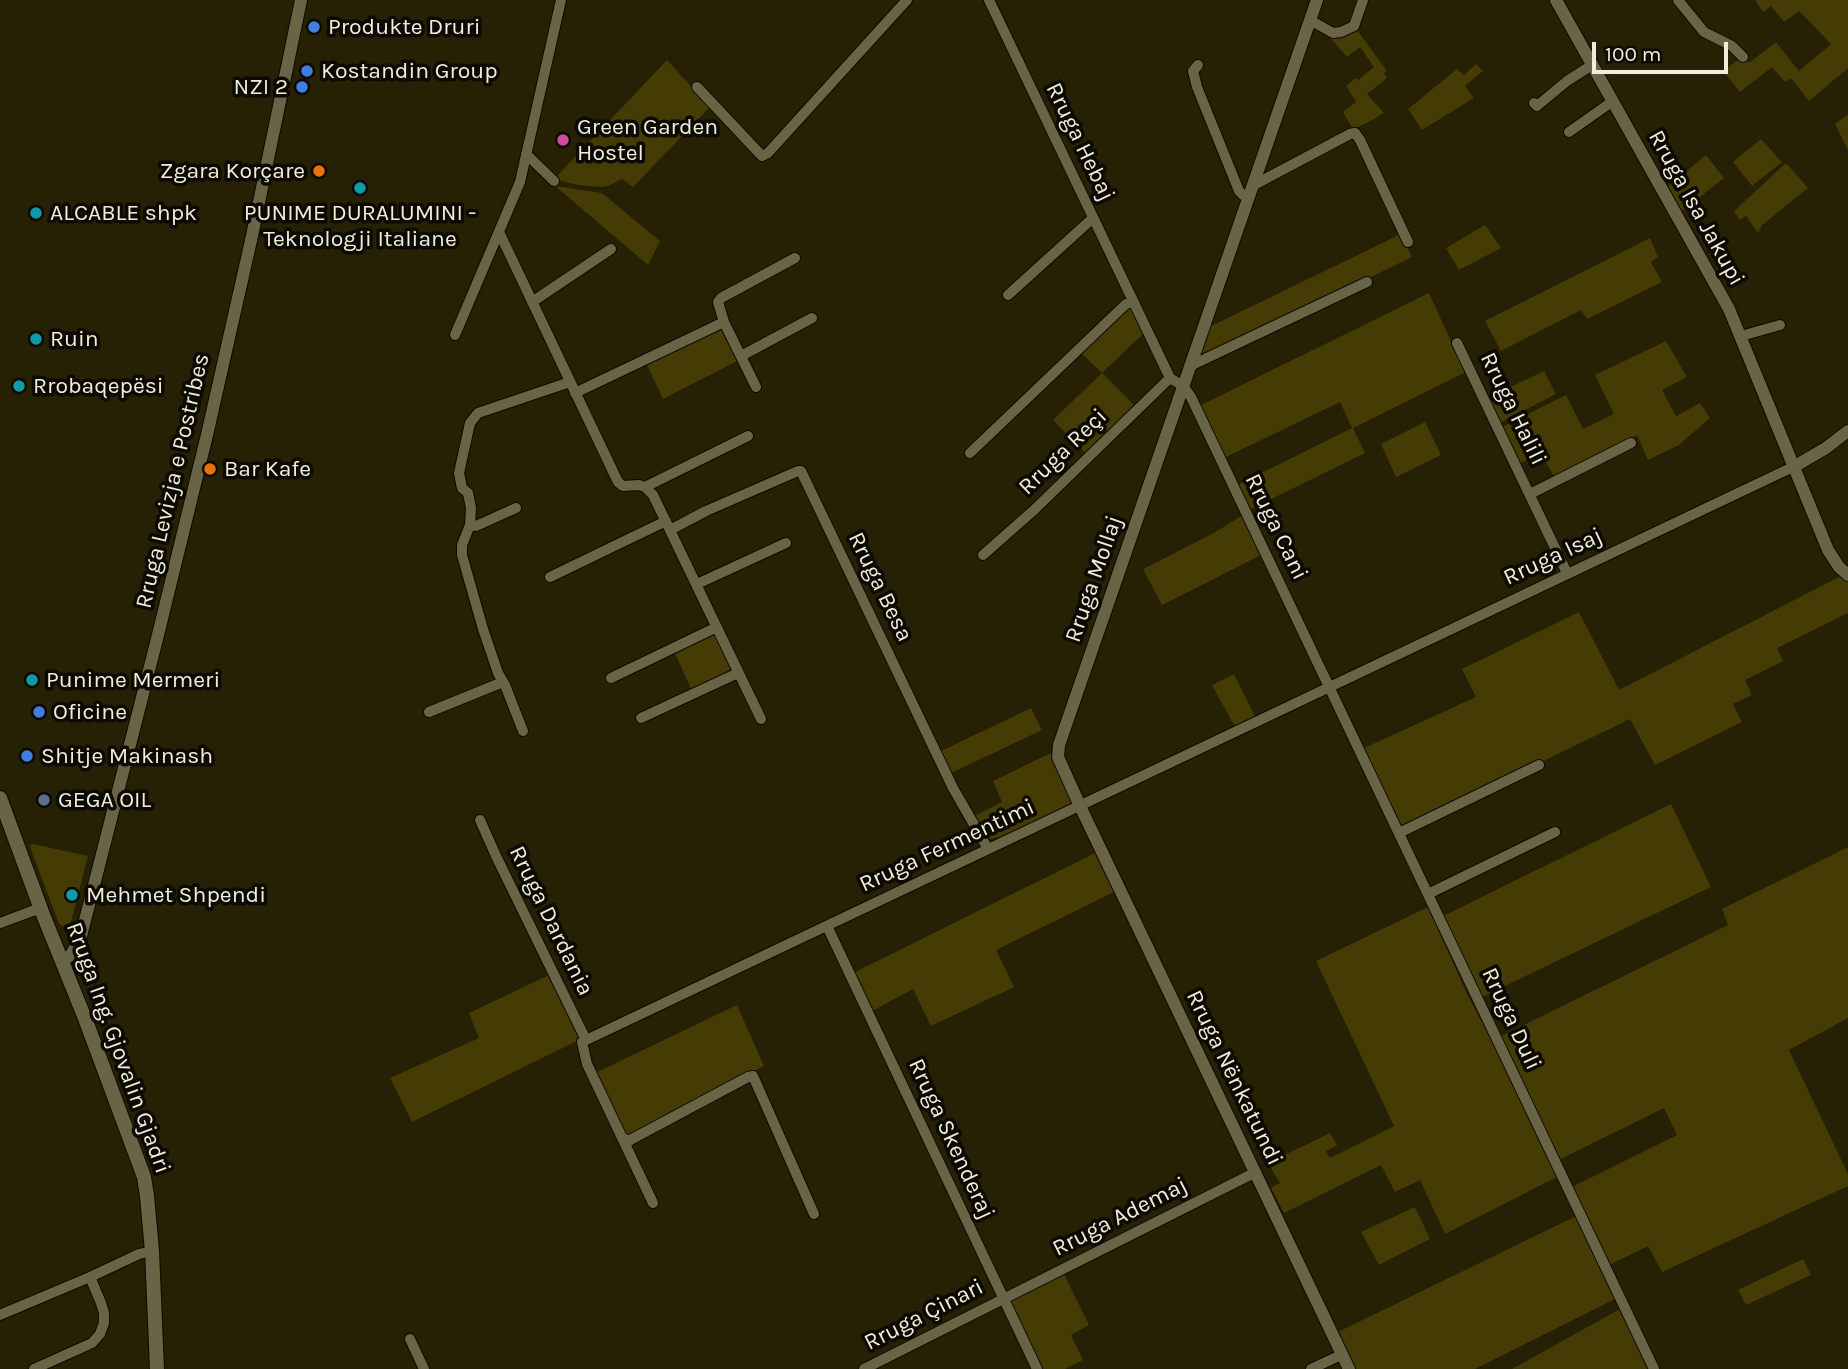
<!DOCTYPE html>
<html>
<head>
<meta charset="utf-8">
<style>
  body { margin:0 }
  #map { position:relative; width:1848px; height:1369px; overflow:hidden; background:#262005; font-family:Karla,sans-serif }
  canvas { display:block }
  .scale { position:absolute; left:1592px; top:42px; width:136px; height:32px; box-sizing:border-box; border:4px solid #f0eddd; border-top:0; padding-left:9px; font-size:21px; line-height:24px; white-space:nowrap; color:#f0eddd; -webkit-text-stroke:5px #0c0a02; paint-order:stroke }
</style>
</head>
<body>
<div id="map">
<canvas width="1848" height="1369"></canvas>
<div class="scale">100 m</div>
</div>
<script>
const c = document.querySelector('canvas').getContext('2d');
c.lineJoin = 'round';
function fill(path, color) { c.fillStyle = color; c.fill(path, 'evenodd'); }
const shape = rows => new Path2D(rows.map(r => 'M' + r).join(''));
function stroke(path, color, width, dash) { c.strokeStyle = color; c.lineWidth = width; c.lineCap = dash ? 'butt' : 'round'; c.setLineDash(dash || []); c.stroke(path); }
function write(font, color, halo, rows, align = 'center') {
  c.font = font + ' Karla,sans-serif'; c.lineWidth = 7; c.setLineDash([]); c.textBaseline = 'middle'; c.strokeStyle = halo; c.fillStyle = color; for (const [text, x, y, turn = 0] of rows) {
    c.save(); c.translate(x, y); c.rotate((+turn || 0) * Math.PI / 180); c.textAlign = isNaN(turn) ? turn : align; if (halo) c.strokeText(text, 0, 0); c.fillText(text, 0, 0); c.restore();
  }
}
fill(shape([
  [1755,0,1848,0,1848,68,1809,101,1791,78,1785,82,1772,67,1740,92,1723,71,1739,59,1750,62,1776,42,1799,71,1831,44,1799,11,1784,22,1771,6,1763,12],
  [1357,30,1387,71,1384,73,1387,78,1367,94,1384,113,1367,123,1353,129,1343,112,1356,102,1346,86,1356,78,1358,80,1374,67,1360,47,1347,57,1330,38,1335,35,1351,32,1353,33],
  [667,60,710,107,633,187,622,179,608,186,601,187,578,185,561,181,556,177],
  [1476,64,1483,71,1465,86,1474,98,1422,130,1408,109,1457,69,1464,75],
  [1848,114,1848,150,1835,124],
  [1761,139,1782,162,1752,186,1733,162],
  [1706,155,1724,178,1682,211,1667,187],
  [1786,163,1808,188,1762,225,1758,233,1746,216,1740,220,1734,211],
  [555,186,602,193,660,241,648,265],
  [1485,225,1501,248,1459,270,1446,248],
  [1401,234,1412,257,1204,358,1200,357,1199,352,1209,327],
  [1650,238,1658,257,1651,262,1662,282,1587,319,1581,310,1501,351,1485,321],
  [1429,293,1450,339,1468,371,1353,428,1365,453,1249,510,1237,485,1352,428,1340,402,1224,458,1199,406],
  [1130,307,1134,308,1146,331,1102,373,1136,407,1087,455,1053,420,1102,373,1080,352],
  [716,328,723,329,739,360,663,399,646,363],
  [1666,341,1687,377,1662,390,1676,416,1700,403,1710,418,1679,445,1648,460,1637,435,1555,478,1544,459,1547,457,1543,452,1519,464,1502,427,1566,395,1583,429,1614,414,1595,375],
  [1544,371,1556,394,1500,423,1488,401,1500,392],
  [1425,422,1441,455,1396,477,1381,444],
  [1243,515,1261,555,1162,605,1143,569,1212,534],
  [1841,576,1848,582,1848,613,1777,648,1783,661,1745,680,1752,695,1733,704,1742,722,1655,765,1630,719,1407,827,1400,828,1362,749,1476,697,1462,669,1579,612,1619,690],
  [715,632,730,668,728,674,692,691,674,651],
  [1234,674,1256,718,1235,727,1212,685],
  [1031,708,1042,730,949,774,939,752],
  [1051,753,1070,794,1071,803,1067,807,1002,837,989,839,982,836,974,816,1002,802,993,781],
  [1671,804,1711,887,1484,996,1481,996,1443,916],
  [33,844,88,856,71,922,68,926,64,927,59,924,30,847,30,845],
  [1848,847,1848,1018,1789,1050,1848,1174,1848,1186,1662,1272,1648,1246,1609,1265,1572,1187,1677,1135,1664,1108,1559,1160,1499,1037,1728,925,1722,909],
  [1095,853,1114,892,996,950,1014,987,931,1026,913,989,872,1011,853,973],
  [1428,907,1467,994,1502,1060,1557,1177,1445,1234,1420,1180,1395,1192,1381,1165,1284,1213,1271,1188,1280,1183,1268,1163,1330,1133,1337,1145,1326,1151,1330,1158,1394,1126,1316,961],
  [549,975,581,1039,412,1122,390,1078,479,1038,469,1013],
  [737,1005,764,1066,634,1135,627,1136,595,1073],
  [1415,1207,1430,1239,1379,1265,1361,1232],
  [1576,1216,1615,1299,1475,1369,1355,1369,1338,1332],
  [1803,1259,1811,1275,1746,1305,1738,1290],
  [1063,1272,1089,1325,1071,1335,1083,1360,1065,1369,1042,1369,1009,1298],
  [1620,1309,1650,1369,1512,1369]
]), '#453b04');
const minor = shape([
  [989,0,1170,378,1183,386,1191,397,1654,1369],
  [1678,0,1704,32,1732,46,1743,57],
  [1310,20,1333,33,1341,32,1354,26,1363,0],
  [1198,65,1193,71,1197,87,1239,191,1243,195,1249,197],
  [697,87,762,156,768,153,907,0],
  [1534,103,1537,106,1567,81,1592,65],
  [1569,132,1613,101],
  [526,154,554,181],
  [1252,186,1350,134,1355,133,1360,140,1408,242],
  [499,232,618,482,623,486,639,485,645,487,653,495,761,719],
  [1008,295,1093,218],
  [532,302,611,249],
  [455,335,520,182,561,0],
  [1741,336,1780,325],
  [1457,343,1567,573],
  [741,356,812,318],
  [1190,366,1367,282],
  [756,387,724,322,718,302,721,298,795,258],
  [575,393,724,322],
  [970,453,1126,304,1134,302],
  [645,487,748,436],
  [1530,494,1631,443],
  [470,525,476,526,516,508],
  [670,530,706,511,798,471,801,471,953,788,988,849],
  [983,555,1034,510,1170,378],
  [550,577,666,521],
  [697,584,786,543],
  [611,678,717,627],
  [429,712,503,682],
  [641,718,738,673],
  [523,731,505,685,498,673,483,629,462,555,462,545,470,525,471,508,468,493,462,488,459,473,470,423,478,413,570,382],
  [480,820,496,856,586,1040],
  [1399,833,1539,765],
  [1428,894,1555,832],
  [0,923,35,910,42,912],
  [827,926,1037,1369],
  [623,1138,629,1141,632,1139,748,1077,753,1076,814,1214],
  [653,1203,587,1064,582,1042,1795,466],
  [0,1315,90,1277,139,1254,152,1251],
  [410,1339,424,1369],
  [34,1369,92,1343,100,1334,104,1323,104,1313,101,1303,90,1277],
  [864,1369,1256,1172],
  [1311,1369,1343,1354]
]);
const tertiary = shape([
  [1317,0,1059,745,1058,757,1080,806,1349,1369],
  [1556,0,1729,309,1828,550,1839,567,1848,575],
  [1795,466,1826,448,1848,431],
  [62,961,71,955,81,936,157,639,207,435,252,236,301,0]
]);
const secondary = shape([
  [0,798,42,912,86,1021,144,1177,147,1196,152,1251,157,1369]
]);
stroke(minor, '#0f0900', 12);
stroke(tertiary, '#0f0900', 14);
stroke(secondary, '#0f0900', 16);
stroke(minor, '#6a6447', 10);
stroke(tertiary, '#6a6447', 12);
stroke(secondary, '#6a6447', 14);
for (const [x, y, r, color] of [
  [314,27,7,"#3f7fe0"],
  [307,71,7,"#3f7fe0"],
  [302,87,7,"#3f7fe0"],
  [563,140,7,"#d1479c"],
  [319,171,7,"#e8710a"],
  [360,188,7,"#0f9aa8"],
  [36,213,7,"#0f9aa8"],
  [36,339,7,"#0f9aa8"],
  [19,386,7,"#0f9aa8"],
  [210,469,7,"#e8710a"],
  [32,680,7,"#0f9aa8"],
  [39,712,7,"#3f7fe0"],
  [27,756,7,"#3f7fe0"],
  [44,800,7,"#5c6f8a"],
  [72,895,7,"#0f9aa8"]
]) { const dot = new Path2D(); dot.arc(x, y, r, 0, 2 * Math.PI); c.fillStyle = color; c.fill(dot); stroke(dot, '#0c0a02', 2.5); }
write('23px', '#f0eddd', '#0c0a02', [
  ["Produkte Druri",328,27],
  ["Kostandin Group",321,71],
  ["NZI 2",288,87,"right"],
  ["Green Garden",577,127],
  ["Hostel",577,153],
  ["Zgara Korçare",305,171,"right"],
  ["ALCABLE shpk",50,213],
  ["PUNIME DURALUMINI -",360,213,"center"],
  ["Teknologji Italiane",360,239,"center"],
  ["Ruin",50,339],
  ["Rrobaqepësi",33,386],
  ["Bar Kafe",224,469],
  ["Punime Mermeri",46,680],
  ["Oficine",53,712],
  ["Shitje Makinash",41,756],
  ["GEGA OIL",58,800],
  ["Mehmet Shpendi",86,895]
], 'left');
write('23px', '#f0eddd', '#0c0a02', [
  ["Rruga Hebaj",1080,142,64],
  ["Rruga Isa Jakupi",1696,208,61],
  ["Rruga Halili",1513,409,64],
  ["Rruga Reçi",1063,452,-44],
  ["Rruga Levizja e Postribes",173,481,-77],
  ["Rruga Cani",1276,527,64],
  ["Rruga Isaj",1553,557,-25],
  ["Rruga Mollaj",1094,579,-71],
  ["Rruga Besa",880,587,64],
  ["Rruga Fermentimi",947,846,-25],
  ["Rruga Dardania",551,921,64],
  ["Rruga Duli",1511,1019,65],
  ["Rruga Ing. Gjovalin Gjadri",118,1048,70],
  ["Rruga Nënkatundi",1234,1078,64],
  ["Rruga Skenderaj",951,1139,65],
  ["Rruga Ademaj",1120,1217,-27],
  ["Rruga Çinari",924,1315,-27]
]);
</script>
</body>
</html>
